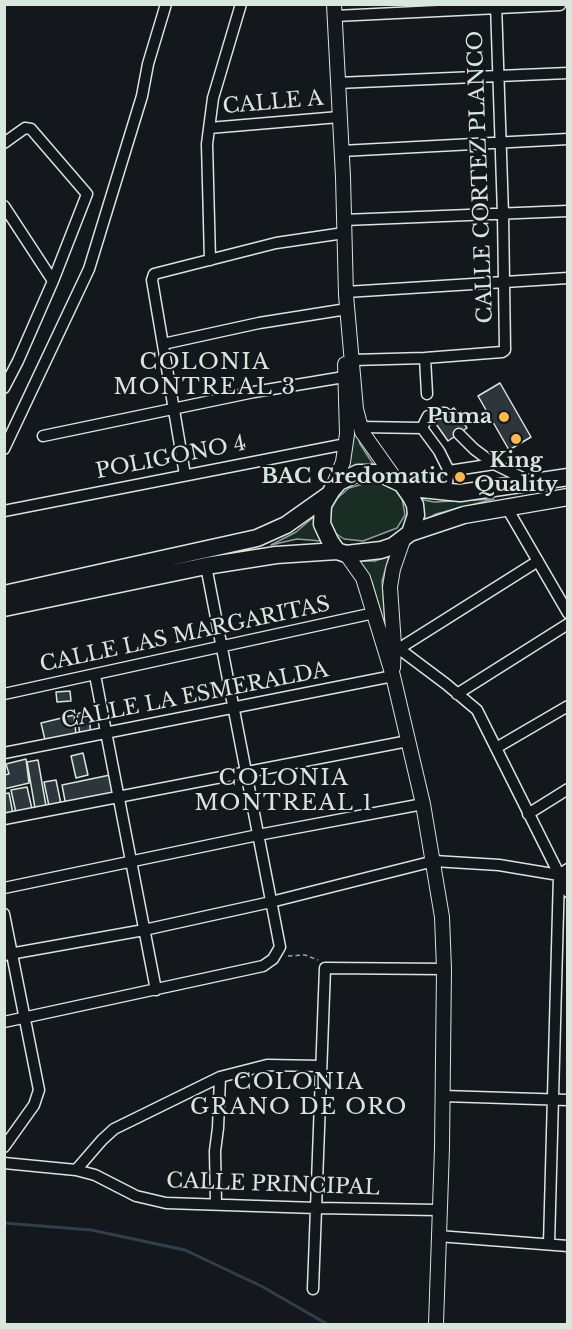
<!DOCTYPE html>
<html>
<head>
<meta charset="utf-8">
<style>
  body { margin:0 }
  #map { position:relative; width:572px; height:1329px; overflow:hidden; background:#14181c; font-family:"Libre Baskerville",serif }
  canvas { display:block }
  .frame { position:absolute; inset:0; border:6px solid #d8e6dc; pointer-events:none }
</style>
</head>
<body>
<div id="map">
<canvas width="572" height="1329"></canvas>
<div class="frame"></div>
</div>
<script>
const c = document.querySelector('canvas').getContext('2d');
c.lineJoin = 'round';
function fill(path, color) { c.fillStyle = color; c.fill(path, 'evenodd'); }
const shape = rows => new Path2D(rows.map(r => 'M' + r).join(''));
function stroke(path, color, width, dash) { c.strokeStyle = color; c.lineWidth = width; c.lineCap = dash ? 'butt' : 'round'; c.setLineDash(dash || []); c.stroke(path); }
function write(font, color, halo, rows, align = 'center') {
  c.font = font + ' "Libre Baskerville",serif'; c.lineWidth = 4.5; c.setLineDash([]); c.textBaseline = 'middle'; c.strokeStyle = halo; c.fillStyle = color; for (const [text, x, y, turn = 0] of rows) {
    c.save(); c.translate(x, y); c.rotate((+turn || 0) * Math.PI / 180); c.textAlign = isNaN(turn) ? turn : align; if (halo) c.strokeText(text, 0, 0); c.fillText(text, 0, 0); c.restore();
  }
}
const green = shape([
  [350,402,360,444,375,467,343,472,350,402],
  [377,483,390,485,397,490,402,498,405,515,397,528,363,541,344,539,335,533,330,520,330,510,333,502,349,488,363,484,377,483],
  [419,499,434,502,494,499,436,514,422,522,419,499],
  [316,515,321,541,297,539,271,545,296,532,316,515],
  [389,556,382,581,385,626,372,582,359,561,375,561,389,556]
]);
fill(green, '#1a2d24');
stroke(green, '#939e99', 1.5);
stroke(shape([
  [4,1223,91,1230,185,1250,263,1287,327,1324]
]), '#2f3f4d', 3);
const building = shape([
  [500,383,531,437,509,450,478,396,500,383],
  [454,408,467,428,448,441,434,421,454,408],
  [70,691,71,701,57,702,56,692,70,691],
  [83,712,85,718,89,717,91,734,80,735,77,714,83,712],
  [74,715,76,735,45,740,41,723,74,715],
  [83,753,88,775,76,778,71,756,83,753],
  [26,759,29,783,4,789,4,775,9,774,6,764,26,759],
  [38,760,46,806,35,808,27,762,38,760],
  [110,775,114,795,66,806,62,785,110,775],
  [56,780,61,804,49,806,44,782,56,780],
  [27,787,32,809,16,813,11,790,27,787],
  [9,793,13,814,4,815,4,794,9,793]
]);
fill(building, '#2c363c');
stroke(building, '#d8e6dc', 1.5);
stroke(shape([
  [445,413,459,434]
]), '#313739', 10, [10, 5]);
const minor = shape([
  [335,16,560,5],
  [337,83,568,73],
  [209,128,339,117],
  [4,143,25,128,31,129,87,194,53,281,18,361,4,388],
  [341,151,568,139],
  [4,206,53,281],
  [344,220,568,211],
  [210,260,207,144,213,98,241,4],
  [346,292,568,278],
  [163,344,259,323,347,309],
  [425,358,427,394],
  [352,360,425,358,502,352,505,350,503,214,496,4],
  [361,427,422,428],
  [422,428,439,451,449,471,447,482,441,492],
  [422,428,428,416,436,413,445,413],
  [459,434,474,449,494,464,529,481],
  [43,436,254,392,344,377],
  [4,449,89,269,142,96,148,64,166,4],
  [449,471,494,464],
  [185,475,152,280,154,274,276,243,344,233],
  [507,508,568,613],
  [4,511,346,444],
  [394,645,446,684,477,710,568,892],
  [400,648,538,561],
  [95,675,156,990],
  [4,694,374,613],
  [457,694,568,624],
  [496,748,568,706],
  [4,753,393,676],
  [528,814,568,789],
  [4,819,408,741],
  [4,888,258,835,423,804],
  [4,914,39,1090,34,1105,4,1147],
  [4,955,144,930,271,902,434,861,499,865,559,875,568,869],
  [4,1022,263,966,273,959,280,947,206,566],
  [443,1096,568,1100],
  [4,1163,76,1170,95,1175,136,1196,166,1203,316,1208,438,1210],
  [76,1170,102,1140,114,1129,220,1077,267,1065,320,1066],
  [216,1204,215,1151,218,1128,220,1077],
  [438,1236,568,1246],
  [549,1244,559,875],
  [313,1289,325,968,444,969]
]);
const major = shape([
  [334,4,343,177,346,295,356,409,362,432,396,480],
  [332,489,343,462,347,434,345,364],
  [346,554,363,578,393,676,423,804,442,917,444,969,442,1148,436,1324],
  [393,668,394,645,390,587,393,569,403,540]
]);
const highway = shape([
  [402,484,411,497,415,505,416,515,410,533,393,546,381,550,346,554,337,551,330,541,322,524,323,505,332,490,339,482,358,473,379,473,402,484,421,489,460,493,568,477],
  [410,533,464,515,568,497],
  [4,594,257,538,286,525,327,496],
  [4,608,206,566,276,555,337,551]
]);
stroke(minor, '#d8e6dc', 13);
stroke(major, '#d8e6dc', 16);
stroke(highway, '#d8e6dc', 19);
stroke(shape([
  [288,956,305,955,318,960]
]), '#9da8a2', 1.5, [4.5, 3]);
stroke(minor, '#14181c', 10);
stroke(major, '#14181c', 14);
stroke(highway, '#14181c', 16);
for (const [x, y, r, color] of [
  [504,417,6,"#ffb74d"],
  [516,439,6,"#ffb74d"],
  [460,477,6,"#ffb74d"]
]) { const dot = new Path2D(); dot.arc(x, y, r, 0, 2 * Math.PI); c.fillStyle = color; c.fill(dot); stroke(dot, '#14181c', 2); }
write('21px', '#d8e6dc', '#14181c', [
  ["CALLE A",273,103,-5],
  ["CALLE CORTEZ PLANCO",481,177,-92],
  ["POLIGONO 4",171,458,-11],
  ["CALLE LAS MARGARITAS",185,635,-12],
  ["CALLE LA ESMERALDA",195,696,-11],
  ["CALLE PRINCIPAL",273,1185,2]
]);
write('bold 21px', '#d8e6dc', '#14181c', [
  ["Puma",492,417],
  ["King",516,461,"center"],
  ["Quality",516,485,"center"],
  ["BAC Credomatic",448,477]
], 'right');
c.letterSpacing = '1.5px';
write('22px', '#d8e6dc', '#14181c', [
  ["COLONIA",205,363],
  ["MONTREAL 3",205,388],
  ["COLONIA",284,779],
  ["MONTREAL 1",284,804],
  ["COLONIA",299,1083],
  ["GRANO DE ORO",299,1108]
]);
c.letterSpacing = '0px';
</script>
</body>
</html>
